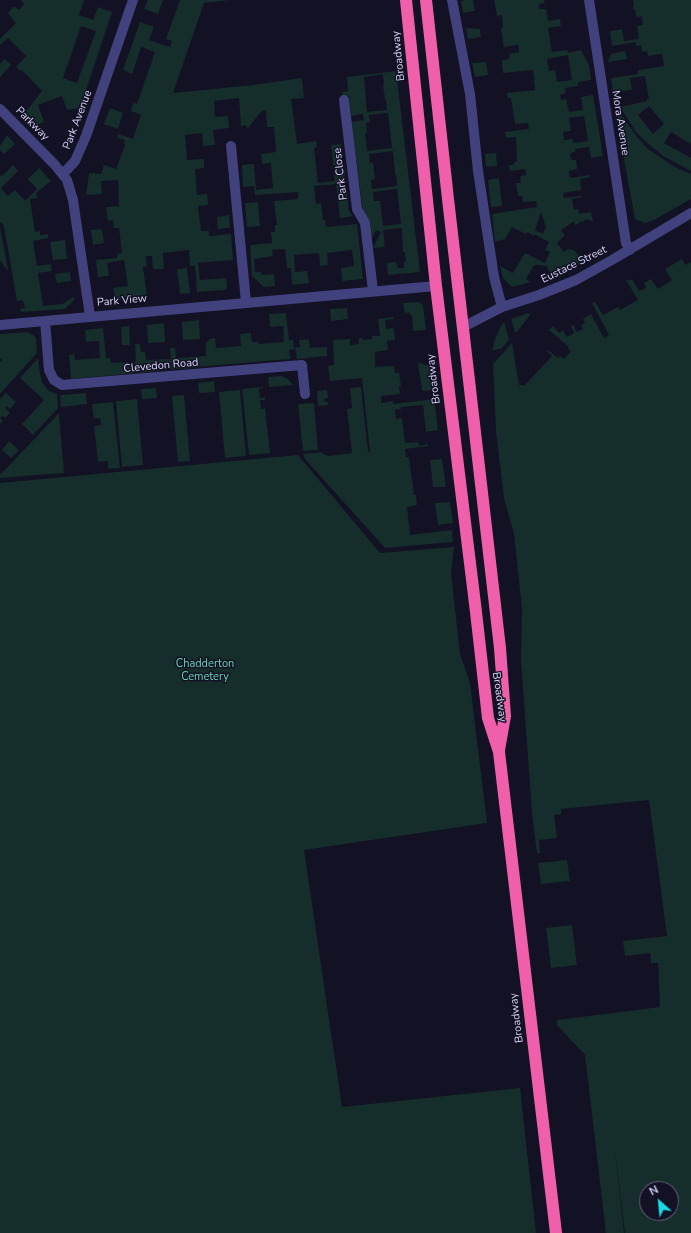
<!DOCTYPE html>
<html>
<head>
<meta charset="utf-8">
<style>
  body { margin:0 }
  #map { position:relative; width:691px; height:1233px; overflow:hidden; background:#131124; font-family:"Nunito Sans",sans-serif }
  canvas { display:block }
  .north { position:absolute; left:639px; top:1181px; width:40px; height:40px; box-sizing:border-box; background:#131124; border:1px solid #63607a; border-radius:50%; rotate:333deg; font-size:11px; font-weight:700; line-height:16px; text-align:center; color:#dad7fb }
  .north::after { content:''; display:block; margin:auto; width:14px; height:18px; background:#17dbe7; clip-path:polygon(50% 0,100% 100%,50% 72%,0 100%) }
</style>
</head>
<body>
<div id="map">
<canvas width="691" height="1233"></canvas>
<div class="north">N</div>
</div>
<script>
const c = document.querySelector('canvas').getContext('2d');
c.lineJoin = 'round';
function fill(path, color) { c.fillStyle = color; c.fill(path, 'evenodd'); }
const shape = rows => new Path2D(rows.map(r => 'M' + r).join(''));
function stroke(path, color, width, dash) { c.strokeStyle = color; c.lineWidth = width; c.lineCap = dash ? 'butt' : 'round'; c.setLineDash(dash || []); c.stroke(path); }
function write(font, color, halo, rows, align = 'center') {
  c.font = font + ' "Nunito Sans",sans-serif'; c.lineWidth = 3; c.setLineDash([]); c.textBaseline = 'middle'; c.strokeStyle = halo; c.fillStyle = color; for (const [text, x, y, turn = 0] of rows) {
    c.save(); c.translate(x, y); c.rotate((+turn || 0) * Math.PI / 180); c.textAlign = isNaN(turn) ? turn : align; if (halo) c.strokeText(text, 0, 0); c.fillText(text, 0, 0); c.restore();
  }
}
fill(shape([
  [21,0,84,0,79,15,93,20,98,7,112,12,80,108,67,110,62,96,38,105,44,122,35,126,24,114,42,91,22,70,20,71,16,67,26,56,8,38,0,45,0,39,16,23,8,13,14,6,19,10,24,4],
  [81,26,96,31,77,83,63,78],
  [148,0,163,0,158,14,144,9],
  [180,0,230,0,204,3,173,93,253,85,302,78,304,98,291,99,297,144,316,141,317,147,314,148,318,183,335,181,331,145,341,144,349,211,353,216,340,218,336,184,314,186,316,204,321,203,323,220,325,220,326,227,357,224,363,279,342,281,341,268,354,266,352,250,327,253,328,265,320,266,319,253,294,255,295,272,307,271,309,283,292,285,291,268,287,268,285,249,272,250,273,256,254,259,255,272,261,272,262,275,274,274,275,286,264,287,252,276,250,245,272,243,271,232,275,232,275,225,277,225,274,201,298,199,298,192,255,195,254,186,243,187,242,165,254,164,256,190,273,188,271,163,262,164,261,154,276,152,274,127,267,127,266,110,261,112,248,128,245,125,241,126,239,98,214,101,215,117,228,116,229,128,213,130,215,145,203,146,202,133,185,135,187,160,204,159,204,168,195,169,197,195,207,194,208,205,198,206,201,231,209,231,209,236,231,234,233,260,198,263,200,280,226,278,227,288,225,290,197,292,195,266,190,266,189,250,163,253,164,269,153,269,152,256,146,256,147,266,143,267,147,297,115,300,113,288,128,286,124,260,107,263,109,276,98,277,96,260,117,258,117,254,122,253,119,228,114,228,113,220,108,221,106,207,119,206,118,180,101,181,102,194,86,195,89,173,101,174,104,165,116,169,125,145,124,144,125,140,117,138,118,134,133,139,141,115,131,111,133,103,137,104,155,52,141,47,132,74,123,70,140,22,154,27,149,40,170,47,172,41,166,39],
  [466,0,473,0,475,11,463,13,461,1],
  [494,0,544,0,545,3,539,4,539,9,546,9,548,21,560,19,561,26,548,28,552,52,567,50,568,53,581,50,589,65,591,80,578,82,578,86,565,88,566,93,560,95,561,100,566,99,569,112,583,110,581,97,593,95,603,156,591,158,589,147,575,149,575,152,571,153,570,154,571,159,572,160,576,160,577,169,569,171,570,178,590,175,590,177,580,179,581,190,563,193,564,198,582,196,582,197,572,199,574,210,578,209,579,214,591,212,593,221,586,219,583,222,582,221,576,225,573,222,561,230,565,235,557,243,564,252,568,249,574,250,580,257,579,259,582,264,551,277,547,266,539,265,534,265,526,279,531,282,512,287,503,278,500,266,513,273,525,253,545,263,550,252,545,250,549,242,534,234,534,236,527,232,526,234,512,227,505,239,495,242,492,214,537,207,536,201,523,202,522,196,518,196,516,183,521,183,520,176,526,175,525,169,510,171,509,165,514,165,514,162,517,162,516,137,506,138,505,132,529,129,528,123,515,124,511,98,508,98,507,93,535,90,533,70,503,73,502,60,509,59,509,54,519,52,518,45,505,47,504,48,501,28,503,27,502,15,497,16],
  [568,55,572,80,557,82,555,70,549,71,547,59],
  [584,116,588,141,573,143,573,139,564,140,563,132,571,131,569,118],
  [541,212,546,227,543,234,535,230],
  [633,0,691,0,691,144,671,132,664,143,691,158,691,171,663,156,646,142,636,132,620,107,647,101,647,99,649,99,645,76,630,78,632,90,613,92,611,78,638,74,638,70,664,66,662,54,648,56,647,51,642,52,641,45,636,46,636,42,612,46,610,31,622,29,624,41,639,39,637,26,643,25,642,16,636,17,635,9,633,9,633,7,634,7],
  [649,106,664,124,653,134,638,115],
  [466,28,480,29,481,37,468,39],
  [625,51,627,59,608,62,611,54],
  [5,59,11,65,0,77,0,64],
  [486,62,488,75,475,77,472,63],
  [396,71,420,272,388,275,387,263,396,262,398,268,404,268,404,262,406,262,405,252,403,252,402,228,383,230,385,247,373,248,381,232,376,230,372,238,370,222,363,211,351,122,364,120,363,114,351,116,349,96,343,97,342,92,348,91,347,77],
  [383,74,384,85,383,86,384,92,385,100,386,100,387,110,367,112,364,77],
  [388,113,392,148,367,151,365,133,367,133,366,123,370,122,369,115],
  [393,151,395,174,396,175,397,186,372,189,371,180,375,179,373,163,370,163,369,154],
  [397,189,401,224,383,226,380,201,374,201,373,192],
  [110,108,123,113,118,129,104,124],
  [618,110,637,137,648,149,675,167,691,174,691,199,654,220,645,223,635,219,615,111],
  [7,135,15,144,4,154,0,150,0,146],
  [496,153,497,166,486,167,485,154],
  [13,165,18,171,1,188,8,196,15,190,25,201,37,189,28,179,39,168,51,181,36,193,37,198,30,199,35,232,40,231,40,235,48,234,48,238,33,241,37,266,51,264,52,271,38,273,43,306,62,304,73,297,74,300,65,309,21,312,20,309,25,308,24,304,22,300,17,301,4,226,1,222,0,223,0,175,2,176],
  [499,178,502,206,491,207,488,180],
  [258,202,260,226,247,227,245,203],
  [229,215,230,228,218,229,217,217],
  [0,228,8,270,7,270,0,260],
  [101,229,101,231,102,230,104,243,93,245,91,230],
  [65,240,67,259,53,260,50,242],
  [682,259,685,265,691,262,691,1233,625,1233,615,1150,624,1233,606,1233,585,1055,557,1025,557,1020,660,1007,658,963,651,963,650,953,625,956,623,941,667,936,649,800,561,809,561,814,554,815,557,838,539,840,540,853,537,853,532,813,521,660,522,608,514,534,504,498,496,431,493,364,512,343,519,385,525,385,552,356,547,351,548,350,558,358,560,356,564,359,571,351,568,348,569,347,549,330,553,326,559,333,563,330,567,337,574,333,571,326,574,325,576,332,583,329,581,326,585,323,583,319,591,314,604,338,609,335,592,303,595,302,603,315,618,307,620,310,638,300,626,280,627,279,629,281,632,279,639,291,646,288,644,283,651,279,658,289,672,280,665,269],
  [647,1189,671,1189,671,1213,647,1213],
  [187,268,190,293,180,294,177,269],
  [70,272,71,281,57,283,55,274],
  [419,302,423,305,426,330,413,331,412,315,410,315,409,312,405,313,403,303],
  [347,308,348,319,331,321,330,309],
  [286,313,289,340,293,340,294,348,300,347,299,340,309,339,310,348,327,347,327,356,297,359,295,349,289,350,290,359,194,367,194,368,160,370,159,371,71,379,69,355,74,354,75,360,100,358,99,341,86,342,85,330,103,328,106,358,110,358,111,363,129,362,129,368,135,368,135,361,136,361,135,344,140,344,141,352,145,352,146,360,171,359,170,348,175,348,176,358,206,356,206,342,209,341,209,339,215,338,216,348,241,346,240,334,251,333,252,342,258,342,259,344,284,342,283,326,270,327,269,314],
  [528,313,530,315,517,332,515,332,511,319],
  [393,317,393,319,385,320,386,329,394,328,395,340,387,341,388,350,375,352,375,367,394,366,395,373,399,373,401,386,399,387,400,394,381,396,381,403,393,401,393,404,434,399,438,430,426,432,423,405,401,407,401,409,395,410,396,419,402,418,405,443,418,442,419,446,428,444,428,446,405,449,406,457,409,457,414,495,416,495,417,505,407,507,410,535,452,530,453,542,385,548,305,459,303,454,323,452,323,454,329,456,352,453,347,409,352,408,350,388,361,387,368,451,370,452,362,378,330,381,328,366,334,365,333,340,350,339,350,345,359,344,359,338,363,338,363,340,372,339,372,336,380,336,378,319],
  [199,320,200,339,183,340,182,322],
  [504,322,509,340,502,348,492,351,495,339,500,328],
  [164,323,165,342,148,343,147,325],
  [129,326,130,345,122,345,121,327],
  [27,332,33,335,36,338,37,353,0,394,0,362,2,360,0,358,0,334],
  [38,358,40,374,43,384,49,391,57,394,58,408,33,435,22,424,44,400,20,378],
  [418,362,425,365,431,365,434,390,422,391],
  [282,376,288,379,293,385,269,387,268,377],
  [214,381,215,392,199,393,198,383],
  [263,387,264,388,259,389,260,398,265,397,265,400,260,400,261,409,265,408,270,453,249,455,242,389],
  [156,388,157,398,142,399,141,389],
  [240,390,246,456,225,458,219,392],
  [327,390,328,398,324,399,325,402,328,402,328,405,318,406,317,391],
  [6,393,16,402,10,409,7,406,5,408,10,413,5,418,3,416,0,418,3,421,0,424,0,399],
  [86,393,87,404,61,407,60,395],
  [184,395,190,461,178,462,172,396],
  [137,399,143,465,122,467,116,401],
  [113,402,120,468,108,469,108,461,98,462,94,426,101,425,100,418,94,419,92,404],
  [314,403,318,450,303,451,298,404],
  [59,413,64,473,0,478,0,475],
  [9,441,19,450,11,458,2,450],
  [298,455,380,553,454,547,451,573,460,654,470,683,487,823,304,850,342,1107,520,1088,536,1233,0,1233,0,483],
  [442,459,446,487,433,487,430,460],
  [450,502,453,523,438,525,435,503],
  [567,860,570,881,541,884,538,863],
  [572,925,577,965,551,968,546,928]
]), '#152d2b');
stroke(shape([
  [452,0,470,94,478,171,494,277,502,307],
  [589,0,626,243,630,250],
  [344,100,357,209,365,223,373,291],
  [0,109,55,165,67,180,73,200,90,316],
  [231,146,246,302],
  [63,174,75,161,86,136,133,0],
  [45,321,49,370,54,380,62,385,302,365,305,394],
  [0,325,436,286],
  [463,327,502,307,539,295,576,280,612,260,691,213]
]), '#41417e', 10);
stroke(shape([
  [406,0,436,286,476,612,488,718,499,752,556,1233],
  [426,0,448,199,500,648,505,716,499,750]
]), '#ef5faa', 12);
write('11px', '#dad7fb', '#131124', [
  ["Broadway",399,56,-96],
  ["Park Avenue",78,120,-69],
  ["Mora Avenue",620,123,81],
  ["Parkway",32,124,45],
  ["Park Close",341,174,-97],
  ["Eustace Street",574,265,-26],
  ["Park View",122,301,-5],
  ["Clevedon Road",161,366,-5],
  ["Broadway",434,379,-97],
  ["Broadway",499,697,82],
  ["Broadway",517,1018,-97]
]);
write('11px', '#6ad4b5', '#131124', [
  ["Chadderton",205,664],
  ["Cemetery",205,677]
]);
</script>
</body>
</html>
